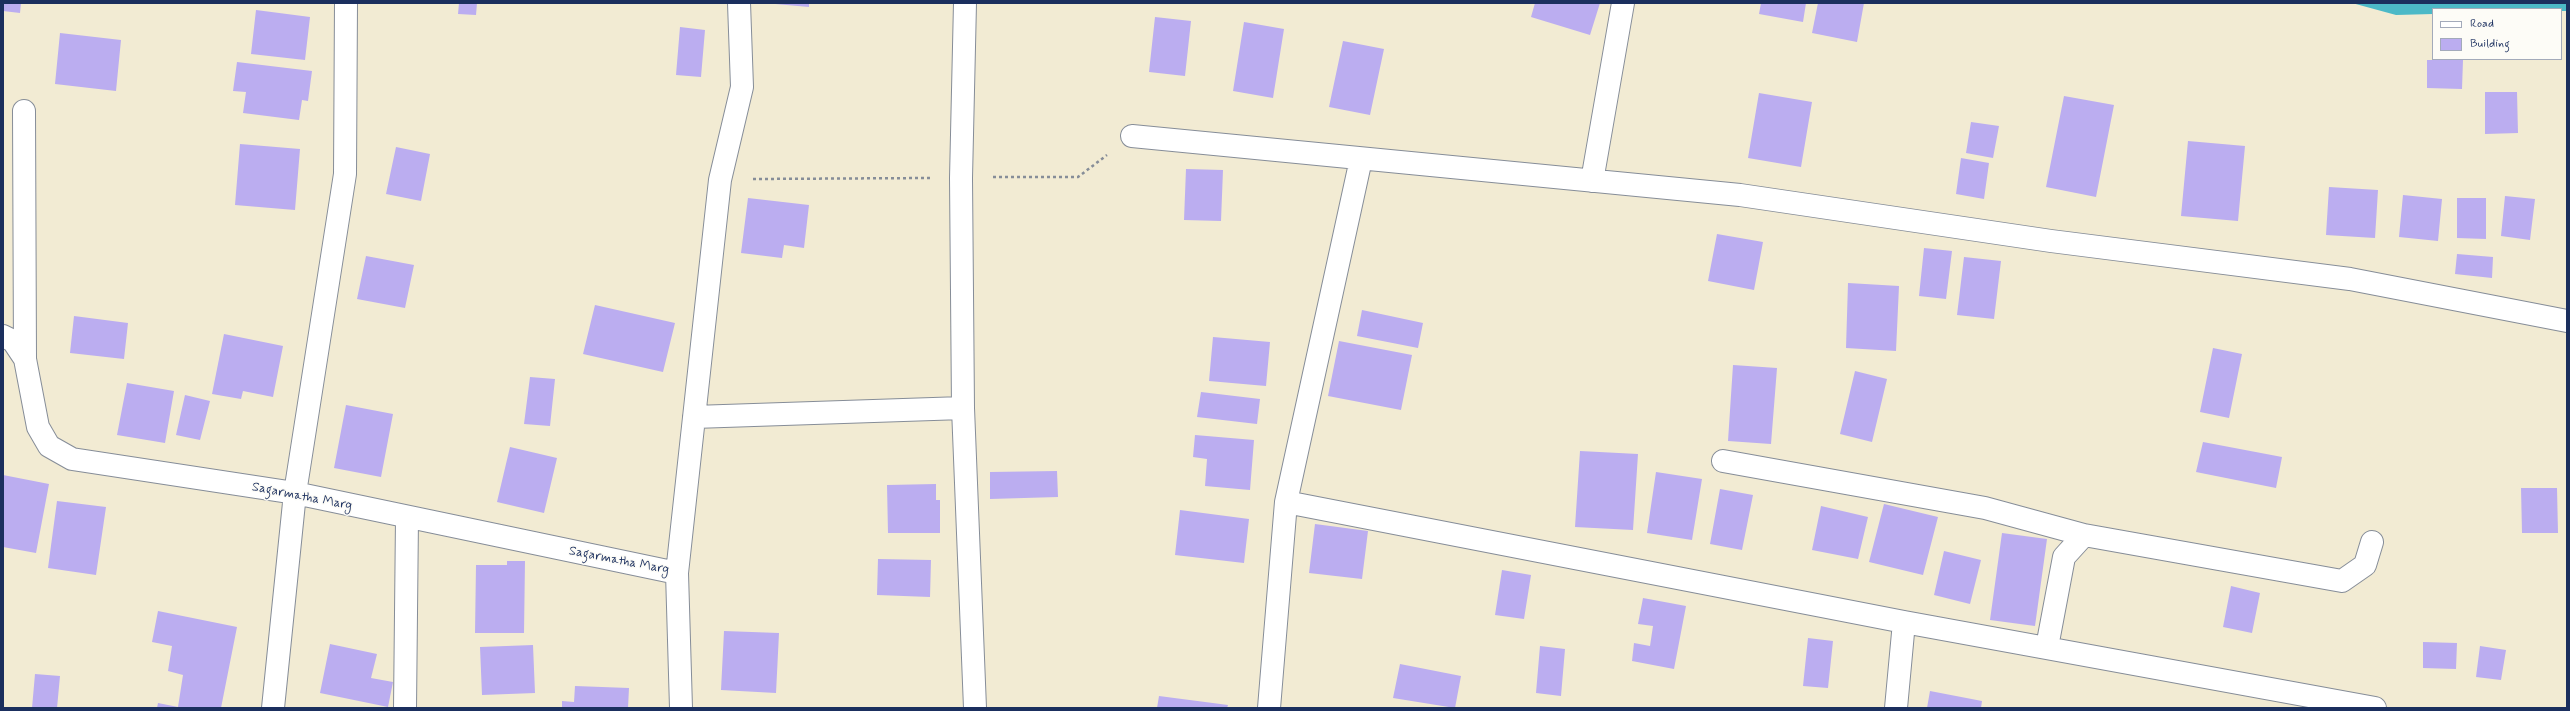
<!DOCTYPE html>
<html>
<head>
<meta charset="utf-8">
<style>
  body { margin:0 }
  #map { position:relative; width:2570px; height:711px; overflow:hidden; background:#f2ebd3; font-family:Mynerve,sans-serif }
  canvas { display:block }
  .frame { position:absolute; inset:0; border:4px solid #1b2f5e; pointer-events:none }
  .legend { position:absolute; left:2432px; top:8px; width:130px; height:52px; box-sizing:border-box; background:#fdfcf7; border:1px solid #a3aaba; margin:0; padding:5px 7px; list-style:none; font-size:12px; color:#1b2f5e }
  .legend li { display:flex; align-items:center; gap:8px; height:20px }
  .legend b { width:20px; border:1px solid #a3aaba }
</style>
</head>
<body>
<div id="map">
<canvas width="2570" height="711"></canvas>
<div class="frame"></div>
<ul class="legend">
<li><b style="height:5px;background:#fff"></b>Road</li>
<li><b style="height:11px;background:#bbadf0"></b>Building</li>
</ul>
</div>
<script>
const c = document.querySelector('canvas').getContext('2d');
c.lineJoin = 'round';
function fill(path, color) { c.fillStyle = color; c.fill(path, 'evenodd'); }
const shape = rows => new Path2D(rows.map(r => 'M' + r).join(''));
function stroke(path, color, width, dash) { c.strokeStyle = color; c.lineWidth = width; c.lineCap = dash ? 'butt' : 'round'; c.setLineDash(dash || []); c.stroke(path); }
function write(font, color, halo, rows, align = 'center') {
  c.font = font + ' Mynerve,sans-serif'; c.lineWidth = 3; c.setLineDash([]); c.textBaseline = 'middle'; c.strokeStyle = halo; c.fillStyle = color; for (const [text, x, y, turn = 0] of rows) {
    c.save(); c.translate(x, y); c.rotate((+turn || 0) * Math.PI / 180); c.textAlign = isNaN(turn) ? turn : align; if (halo) c.strokeText(text, 0, 0); c.fillText(text, 0, 0); c.restore();
  }
}
fill(shape([
  [2352,3,2567,3,2567,11,2561,11,2561,9,2433,9,2433,14,2396,15]
]), '#4cb9c7');
fill(shape([
  [3,3,21,3,20,13,3,11],
  [459,3,477,3,476,15,458,14],
  [764,3,809,3,809,7],
  [1535,3,1600,3,1590,35,1531,17],
  [1761,3,1806,3,1803,22,1759,14],
  [1818,3,1864,3,1857,42,1812,33],
  [256,10,310,17,305,60,251,54],
  [1155,17,1191,21,1185,76,1149,72],
  [1244,22,1284,29,1273,98,1233,91],
  [680,27,705,30,701,77,676,75],
  [60,33,121,40,116,91,55,84],
  [1343,41,1384,49,1370,115,1329,107],
  [2427,60,2463,60,2462,89,2427,88],
  [237,62,312,71,308,101,302,100,299,120,243,113,246,92,233,91],
  [2485,92,2517,92,2518,133,2485,134],
  [1759,93,1812,102,1801,167,1748,158],
  [2064,96,2114,105,2096,197,2046,187],
  [1971,122,1999,126,1993,158,1966,153],
  [2188,141,2245,146,2238,221,2181,216],
  [240,144,300,149,295,210,235,205],
  [396,147,430,154,421,201,386,194],
  [1961,158,1989,163,1984,199,1956,194],
  [1186,169,1223,170,1221,221,1184,220],
  [2329,187,2378,190,2375,238,2326,235],
  [2403,195,2442,199,2438,241,2399,237],
  [2505,196,2535,199,2530,240,2501,236],
  [748,198,809,205,804,248,784,245,782,258,741,253],
  [2457,198,2486,198,2486,239,2457,238],
  [1717,234,1763,242,1754,290,1708,281],
  [1924,248,1952,251,1946,299,1919,296],
  [2457,254,2493,257,2492,278,2455,274],
  [366,256,414,265,405,308,357,299],
  [1964,257,2001,261,1994,319,1957,315],
  [1848,283,1899,286,1896,351,1846,348],
  [595,305,675,323,663,372,583,354],
  [1362,310,1423,323,1418,348,1357,336],
  [74,316,128,323,124,359,70,353],
  [224,334,283,346,273,397,243,391,241,399,212,394],
  [1213,337,1270,342,1266,386,1209,381],
  [1339,341,1412,355,1401,410,1328,396],
  [2213,348,2242,354,2229,418,2200,412],
  [1733,365,1777,368,1771,444,1728,441],
  [1855,371,1887,379,1872,442,1840,434],
  [530,377,555,379,550,426,524,424],
  [127,383,174,391,165,443,117,435],
  [1201,392,1260,399,1257,424,1197,417],
  [185,395,210,401,200,440,176,435],
  [346,405,393,414,381,477,334,468],
  [1195,435,1254,440,1250,490,1205,486,1207,459,1193,457],
  [2203,442,2282,457,2276,488,2196,472],
  [510,447,557,458,544,513,497,502],
  [1580,451,1638,454,1633,530,1575,527],
  [1057,471,1058,497,990,499,990,472],
  [1656,472,1702,479,1692,540,1647,533],
  [3,475,49,484,36,553,3,547],
  [936,484,936,500,940,500,940,533,888,533,887,485],
  [2521,488,2557,488,2558,533,2522,533],
  [1720,489,1753,495,1742,550,1710,544],
  [57,501,106,507,96,575,48,568],
  [1884,504,1938,517,1923,575,1869,562],
  [1821,506,1868,517,1858,559,1812,550],
  [1180,510,1249,519,1244,563,1175,555],
  [1315,524,1368,531,1362,579,1309,573],
  [2002,533,2047,539,2035,626,1990,620],
  [1944,551,1981,560,1970,604,1934,595],
  [878,559,931,560,930,597,877,595],
  [507,561,525,561,524,633,475,633,476,565,507,565],
  [1502,570,1531,575,1524,619,1495,615],
  [2231,586,2260,593,2252,633,2223,627],
  [1643,598,1686,606,1674,669,1632,661,1634,643,1650,646,1653,626,1638,624],
  [158,611,237,627,221,708,157,708,158,703,178,707,183,675,168,671,172,646,152,642],
  [724,631,779,633,776,693,721,690],
  [1808,638,1833,641,1828,688,1803,686],
  [2423,642,2457,643,2456,669,2423,668],
  [330,644,377,654,371,678,393,682,388,707,320,693],
  [533,645,535,693,482,695,480,647],
  [1540,646,1565,649,1561,696,1536,693],
  [2480,646,2506,650,2501,680,2476,677],
  [1400,664,1461,676,1455,708,1393,698],
  [35,674,60,676,57,708,32,708],
  [575,686,629,688,628,708,562,708,562,701,574,702],
  [1930,691,1982,701,1981,708,1927,708],
  [1159,696,1228,705,1227,708,1157,708]
]), '#bbadf0');
const minor = shape([
  [965,3,961,178,963,408,975,708],
  [24,111,25,359],
  [1132,136,1740,195,2051,241,2350,279,2567,321],
  [1592,181,1623,3],
  [3,336,13,341,25,359,38,427,49,446,72,459,295,493,677,573],
  [694,417,963,408],
  [1723,461,1985,508,2084,535,2342,581,2365,565,2372,542],
  [1286,502,1904,622,2375,708],
  [2047,647,2064,557,2084,535],
  [273,708,295,493,345,174,346,3],
  [405,708,407,518],
  [681,708,677,573,720,180,742,87,739,3],
  [1269,708,1286,502,1361,159],
  [1896,708,1904,622]
]);
stroke(minor, '#868d98', 24);
stroke(shape([
  [993,177,1078,177,1107,155],
  [753,179,930,178]
]), '#868d98', 2.5, [3, 3]);
stroke(minor, '#fff', 22);
write('13px', '#1b2f5e', '#fdfcf7', [
  ["Sagarmatha Marg",302,497,11],
  ["Sagarmatha Marg",619,561,11]
]);
</script>
</body>
</html>
